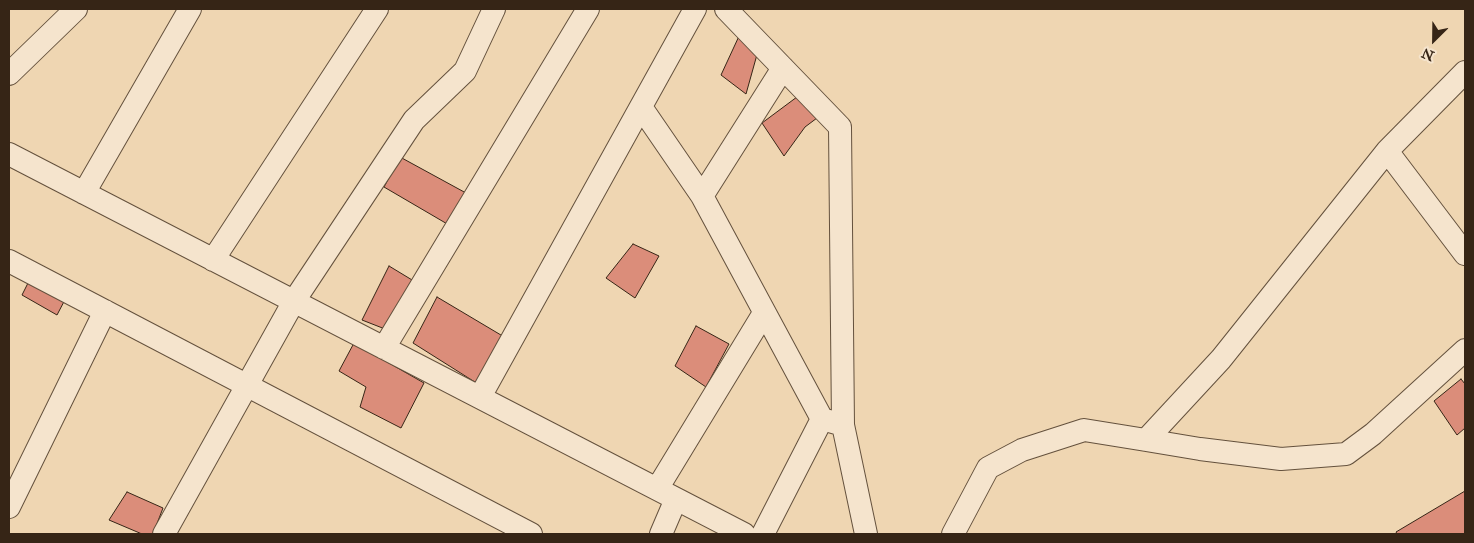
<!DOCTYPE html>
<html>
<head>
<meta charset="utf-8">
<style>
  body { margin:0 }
  #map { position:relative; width:1474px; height:543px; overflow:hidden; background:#efd6b2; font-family:"IM FELL Great Primer",serif }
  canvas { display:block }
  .frame { position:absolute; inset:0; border:10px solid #362516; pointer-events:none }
  .north { position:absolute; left:1409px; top:15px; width:50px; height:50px; -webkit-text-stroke:4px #f5e4cd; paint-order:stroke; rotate:203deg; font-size:14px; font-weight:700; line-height:20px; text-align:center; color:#362516 }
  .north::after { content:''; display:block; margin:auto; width:18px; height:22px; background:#362516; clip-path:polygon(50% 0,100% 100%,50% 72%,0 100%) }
</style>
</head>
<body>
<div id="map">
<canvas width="1474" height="543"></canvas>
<div class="frame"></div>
<div class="north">N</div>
</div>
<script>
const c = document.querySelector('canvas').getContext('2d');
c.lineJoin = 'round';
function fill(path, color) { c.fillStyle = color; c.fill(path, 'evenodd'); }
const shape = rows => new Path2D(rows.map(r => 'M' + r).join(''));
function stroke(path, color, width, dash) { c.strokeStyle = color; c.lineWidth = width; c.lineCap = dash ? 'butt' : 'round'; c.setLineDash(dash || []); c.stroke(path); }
const building = shape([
  [740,34,758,51,746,94,721,75,740,34],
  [805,91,817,118,805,127,784,156,762,123,805,91],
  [400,157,466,193,449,225,384,187,400,157],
  [633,244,659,256,635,298,606,278,633,244],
  [389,266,422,286,385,329,362,320,389,266],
  [33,273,69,292,57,315,22,295,33,273],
  [437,297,511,341,478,384,413,343,437,297],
  [696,326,729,344,706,387,675,366,696,326],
  [354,343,424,383,401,428,360,407,366,387,339,371,354,343],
  [1461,379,1465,384,1465,428,1457,435,1434,401,1461,379],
  [1465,491,1465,534,1397,534,1396,532,1465,491],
  [127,492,163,508,153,534,142,534,109,520,127,492]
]);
fill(building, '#db8d7a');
stroke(building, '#362516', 1);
const minor = shape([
  [726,9,840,127,843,425],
  [9,74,76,9],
  [641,107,702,196,822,419,843,425,866,534],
  [1387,151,1465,254],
  [9,154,744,534],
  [84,193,190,9],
  [702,196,783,68],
  [213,260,377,9],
  [9,261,531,534],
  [384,348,588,9],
  [480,397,695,9],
  [1146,440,1200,449,1281,459,1346,454,1373,434,1465,350],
  [657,489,764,313],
  [9,507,105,311],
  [164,534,294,301,414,120,465,71,494,9],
  [661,534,676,499],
  [763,534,822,419],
  [953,534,988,468,1022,450,1084,430,1146,440,1221,359,1387,151,1465,72]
]);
stroke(minor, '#64513d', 24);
stroke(minor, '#f5e4cd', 22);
</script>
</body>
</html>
